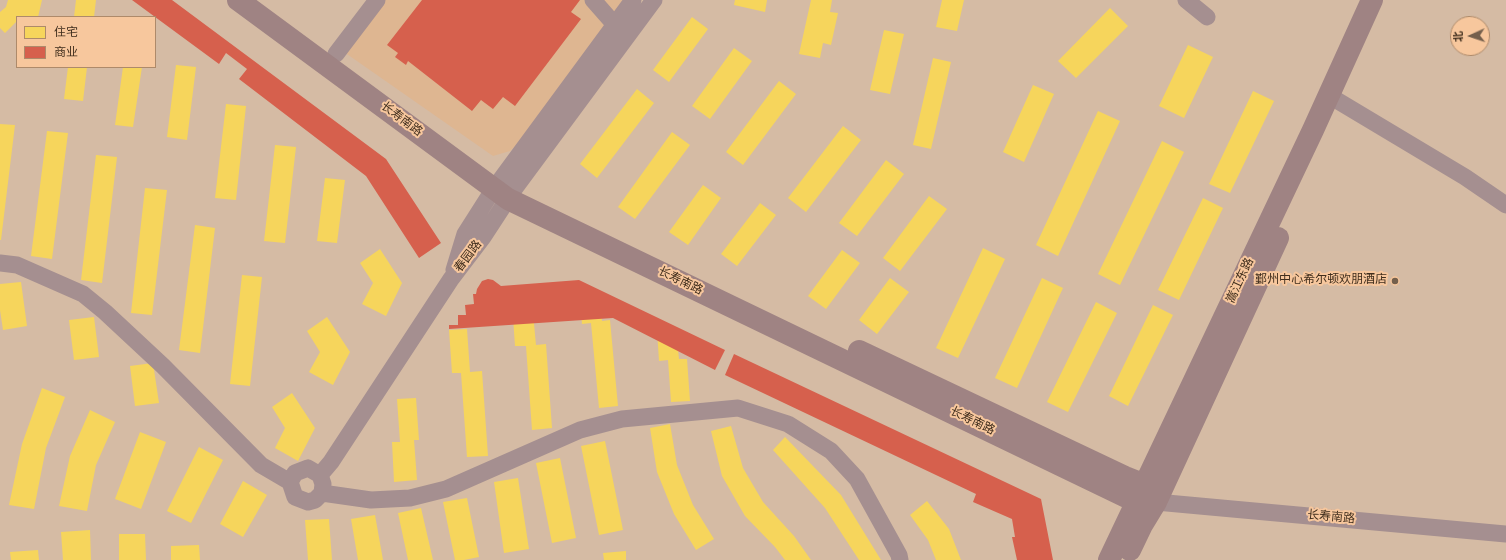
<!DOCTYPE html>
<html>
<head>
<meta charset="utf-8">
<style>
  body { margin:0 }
  #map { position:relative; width:1506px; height:560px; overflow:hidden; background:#d5bba4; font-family:Spectral,"Noto Sans SC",serif }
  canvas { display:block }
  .legend { position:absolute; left:16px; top:16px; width:140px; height:52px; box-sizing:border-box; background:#f7c79d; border:1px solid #ae8a6a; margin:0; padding:5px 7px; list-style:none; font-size:12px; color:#402e1d }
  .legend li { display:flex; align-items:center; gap:8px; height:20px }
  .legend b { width:20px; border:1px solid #ae8a6a }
  .north { position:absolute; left:1450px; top:16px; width:40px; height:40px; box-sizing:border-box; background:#f7c79d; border:1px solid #ae8a6a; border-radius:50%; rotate:267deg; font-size:11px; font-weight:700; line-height:16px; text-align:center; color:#402e1d }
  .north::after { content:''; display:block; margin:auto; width:14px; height:18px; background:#745f4c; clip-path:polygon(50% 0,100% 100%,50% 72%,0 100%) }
</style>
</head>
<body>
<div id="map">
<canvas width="1506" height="560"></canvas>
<ul class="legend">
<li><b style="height:11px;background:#f6d55c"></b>住宅</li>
<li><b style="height:11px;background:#d6604d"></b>商业</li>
</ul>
<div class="north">北</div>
</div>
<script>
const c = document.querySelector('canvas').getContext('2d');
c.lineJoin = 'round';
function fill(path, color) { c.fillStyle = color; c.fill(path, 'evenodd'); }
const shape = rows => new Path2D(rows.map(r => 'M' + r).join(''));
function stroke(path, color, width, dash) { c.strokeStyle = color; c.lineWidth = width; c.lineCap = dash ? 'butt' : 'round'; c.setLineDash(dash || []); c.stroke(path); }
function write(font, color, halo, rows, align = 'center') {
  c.font = font + ' Spectral,"Noto Sans SC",serif'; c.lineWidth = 4; c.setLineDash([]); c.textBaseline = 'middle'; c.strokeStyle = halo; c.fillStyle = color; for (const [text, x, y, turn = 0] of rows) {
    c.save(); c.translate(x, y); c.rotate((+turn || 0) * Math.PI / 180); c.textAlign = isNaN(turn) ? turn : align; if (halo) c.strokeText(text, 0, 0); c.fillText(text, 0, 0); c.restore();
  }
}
fill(shape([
  [369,0,624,0,522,140,510,151,493,156,334,45]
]), '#deb691');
fill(shape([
  [8,0,42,0,38,17,17,17,17,21,5,33,0,28,0,12,6,7],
  [76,0,96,0,94,17,74,17],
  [144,0,168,0,230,46,219,61,141,3],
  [735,0,767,0,765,12,734,5],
  [811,0,832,0,830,12,838,13,831,45,823,43,820,58,799,54],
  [942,0,964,0,957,31,936,27],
  [1110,8,1128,26,1076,78,1058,61],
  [692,17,708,29,669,82,653,70],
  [884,30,904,34,890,94,870,90],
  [1188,45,1213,57,1184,118,1159,106],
  [734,48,752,61,710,119,692,106],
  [933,58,951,62,931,149,913,145],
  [255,64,356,142,345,156,244,78],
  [176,65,196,67,187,140,167,137],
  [68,67,87,67,83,101,64,99],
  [123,67,142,67,133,127,115,125],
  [779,81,796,94,743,165,726,152],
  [1033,85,1054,94,1024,162,1003,152],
  [637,89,654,103,597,178,580,164],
  [1253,91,1274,101,1230,193,1209,184],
  [226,104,246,106,236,200,215,198],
  [1098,111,1120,121,1058,256,1036,245],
  [0,124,15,125,1,240,0,240],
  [843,126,861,140,806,212,788,198],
  [47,131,68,133,52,259,31,256],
  [672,132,690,145,635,219,618,207],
  [1162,141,1184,152,1120,285,1098,274],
  [275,145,296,147,285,243,264,241],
  [96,155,117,157,102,283,81,280],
  [886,160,904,174,857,236,839,223],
  [384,163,436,243,421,254,369,172],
  [325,178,345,180,337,243,317,241],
  [703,185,721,198,688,245,669,232],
  [145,188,167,190,152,315,131,313],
  [929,196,947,209,900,271,883,258],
  [1203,198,1223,208,1179,300,1158,290],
  [760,203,776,215,737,266,721,254],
  [195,225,215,228,200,353,179,350],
  [983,248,1005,259,958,358,936,348],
  [380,249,402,283,386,316,362,304,373,283,360,263],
  [842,250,860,263,826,309,808,296],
  [242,275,262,277,250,386,230,384],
  [890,278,909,292,877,334,859,320],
  [1042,278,1063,288,1017,388,995,378],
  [21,282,27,326,3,330,0,310,0,284],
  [600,291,602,321,610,320,618,406,599,408,591,323,582,324,579,293],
  [532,302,536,345,546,344,552,428,532,430,526,346,515,346,512,303],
  [1096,302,1117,313,1068,412,1047,402],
  [1153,305,1173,315,1128,406,1109,396],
  [94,317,99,357,74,360,69,320],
  [327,317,350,352,333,385,309,372,320,352,307,331],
  [467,329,470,372,482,371,488,456,467,457,461,373,452,373,449,330],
  [676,329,679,359,687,359,690,401,671,402,668,360,659,361,657,330],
  [741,359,859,415,851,433,732,377],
  [153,363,159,403,135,406,130,366],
  [42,388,65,397,46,448,34,509,9,505,22,444],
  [292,393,315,428,298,461,275,448,285,428,272,407],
  [416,398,419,440,414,440,417,480,394,482,392,442,400,442,397,399],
  [90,410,115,422,96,465,87,511,59,506,70,456],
  [874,423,963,465,955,482,866,440],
  [670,424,677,465,693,505,714,539,696,550,674,514,657,472,650,428],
  [731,426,743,468,763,502,794,536,811,560,785,560,775,547,745,516,722,476,711,431],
  [140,432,166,442,141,509,115,499],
  [785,437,841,495,881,560,859,560,825,508,773,450],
  [605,441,623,530,599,535,581,446],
  [199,447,223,460,191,523,167,511],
  [560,458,576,538,552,543,536,463],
  [985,477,1033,499,1030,506,1021,502,1014,518,975,501],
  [518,478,529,549,504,553,494,482],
  [243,481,267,495,243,537,220,524],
  [467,498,479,557,464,560,455,560,443,502],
  [927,501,949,529,961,560,936,560,928,540,910,515],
  [421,508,433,560,408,560,398,513],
  [375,515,383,560,358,560,351,519],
  [1032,517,1033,522,1043,521,1050,560,1022,560,1021,553,1016,554,1014,539,1018,538,1015,520],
  [329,519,332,560,308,560,305,520],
  [90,530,91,560,63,560,61,532],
  [119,534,145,534,146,560,119,560],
  [199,545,200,560,171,560,171,546],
  [38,550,39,560,11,560,10,552],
  [626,551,626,560,604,560,603,553]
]), '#f6d55c');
fill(shape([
  [132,0,172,0,386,159,441,243,419,258,366,176,239,79,247,69,226,53,219,64],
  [422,0,580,0,571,12,581,19,515,106,503,97,493,109,481,100,472,111,408,61,406,65,395,57,398,53,387,45],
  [488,279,493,280,501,286,579,280,725,350,715,370,613,318,449,329,449,325,458,325,458,315,466,315,465,305,474,304,473,294,476,294,477,289,482,281],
  [734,354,1041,499,1053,560,1017,560,1012,537,1015,537,1012,519,973,502,976,494,725,375]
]), '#d6604d');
stroke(shape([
  [593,0,615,25],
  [1186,0,1207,17],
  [336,54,377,0],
  [1328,95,1465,177,1506,205],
  [0,263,17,265,83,294,105,312,163,366,261,465,290,482],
  [454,270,465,234,493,190,633,0],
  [308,468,320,475,323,484,322,493,315,500,308,502,295,497,290,482,295,473,308,468],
  [320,475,331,462,451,279,483,237,515,188,654,0],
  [322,493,371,500,410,498,446,489,580,430,622,419,738,408,788,424,831,451,857,479,899,555,900,560],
  [1156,502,1506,534]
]), '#a58f90', 17);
stroke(shape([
  [238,0,508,199,1137,502,1156,502],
  [859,351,1125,477,1145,485,1156,502],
  [1130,550,1142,525,1156,502,1278,238],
  [1109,560,1313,130,1372,0]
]), '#9f8383', 22);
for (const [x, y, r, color] of [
  [1395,281,4,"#745f4c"]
]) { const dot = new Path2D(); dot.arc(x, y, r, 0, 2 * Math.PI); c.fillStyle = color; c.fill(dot); stroke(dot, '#f7c79d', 1.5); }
write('12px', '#402e1d', '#f7c79d', [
  ["长寿南路",401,120,37],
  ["春园路",469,257,-53],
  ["嵩江东路",1241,281,-65],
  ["长寿南路",680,282,26],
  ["长寿南路",972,422,26],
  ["长寿南路",1331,518,5]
]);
write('12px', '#402e1d', '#f7c79d', [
  ["鄞州中心希尔顿欢朋酒店",1387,281]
], 'right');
</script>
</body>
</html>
